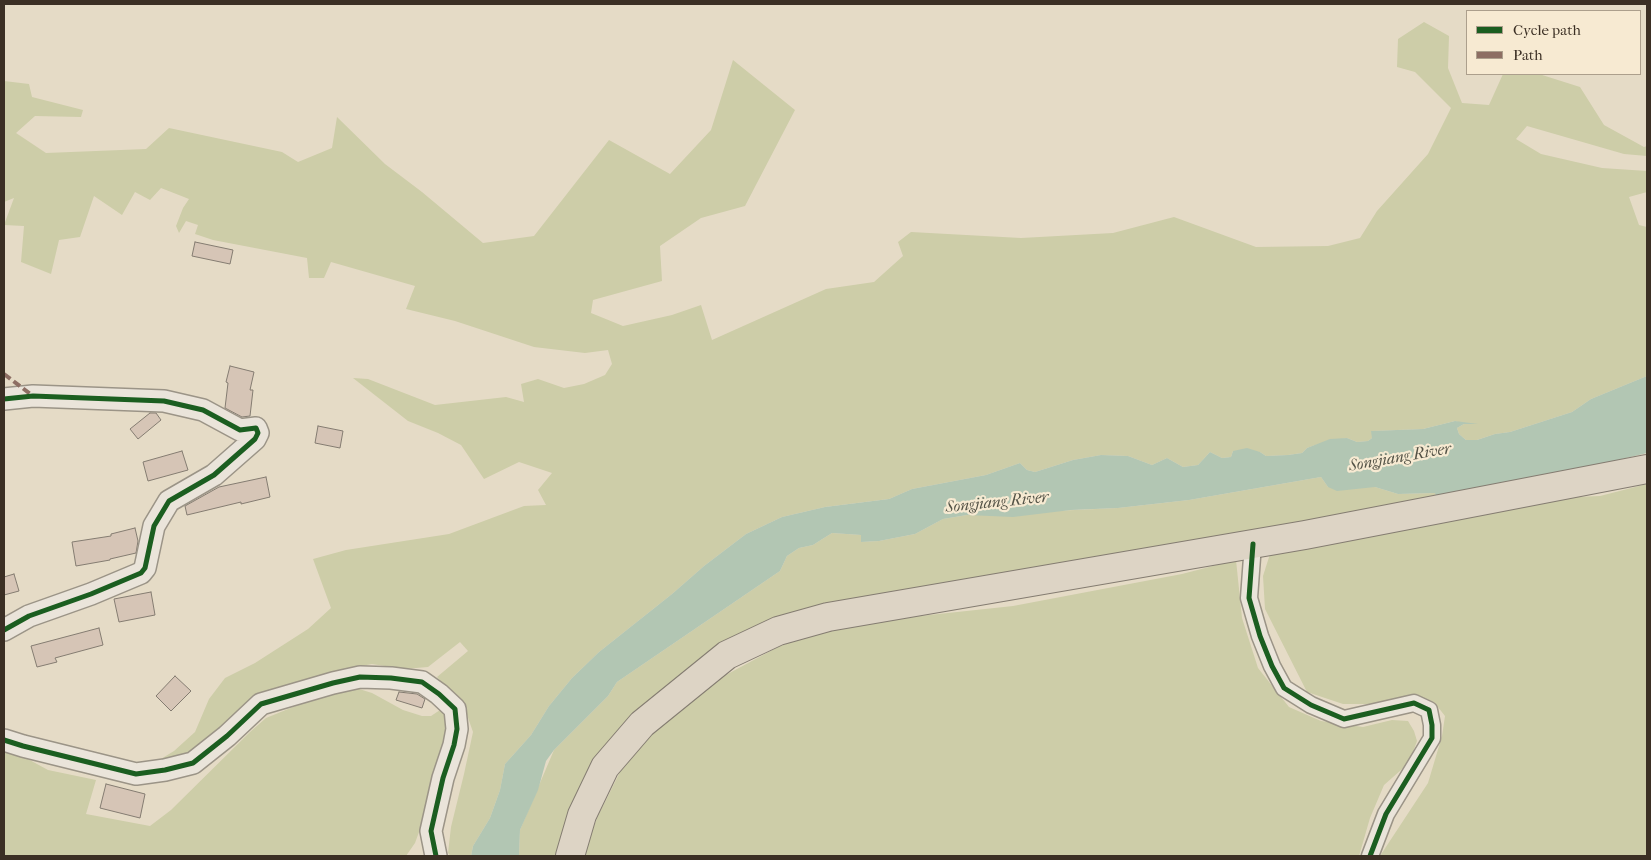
<!DOCTYPE html>
<html>
<head>
<meta charset="utf-8">
<style>
  body { margin:0 }
  #map { position:relative; width:1651px; height:860px; overflow:hidden; background:#e5dbc6; font-family:"IM FELL French Canon",serif }
  canvas { display:block }
  .frame { position:absolute; inset:0; border:5px solid #3b2f24; pointer-events:none }
  .legend { position:absolute; left:1466px; top:10px; width:175px; height:65px; box-sizing:border-box; background:#f7ead2; border:1px solid #ac9f8c; margin:0; padding:6px 9px; list-style:none; font-size:15px; color:#3b2f24 }
  .legend li { display:flex; align-items:center; gap:10px; height:25px }
  .legend b { width:25px; border:1px solid #ac9f8c }
</style>
</head>
<body>
<div id="map">
<canvas width="1651" height="860"></canvas>
<div class="frame"></div>
<ul class="legend">
<li><b style="height:6px;background:#1b5e20"></b>Cycle path</li>
<li><b style="height:6px;background:#8d6e63"></b>Path</li>
</ul>
</div>
<script>
const c = document.querySelector('canvas').getContext('2d');
c.lineJoin = 'round';
function fill(path, color) { c.fillStyle = color; c.fill(path, 'evenodd'); }
const shape = rows => new Path2D(rows.map(r => 'M' + r).join(''));
function stroke(path, color, width, dash) { c.strokeStyle = color; c.lineWidth = width; c.lineCap = dash ? 'butt' : 'round'; c.setLineDash(dash || []); c.stroke(path); }
function write(font, color, halo, rows, align = 'center') {
  c.font = font + ' "IM FELL French Canon",serif'; c.lineWidth = 4.5; c.setLineDash([]); c.textBaseline = 'middle'; c.strokeStyle = halo; c.fillStyle = color; for (const [text, x, y, turn = 0] of rows) {
    c.save(); c.translate(x, y); c.rotate((+turn || 0) * Math.PI / 180); c.textAlign = isNaN(turn) ? turn : align; if (halo) c.strokeText(text, 0, 0); c.fillText(text, 0, 0); c.restore();
  }
}
fill(shape([
  [1424,22,1449,36,1448,68,1462,103,1489,105,1503,74,1539,74,1580,87,1604,125,1644,147,1647,146,1647,156,1624,154,1527,126,1516,139,1541,154,1602,168,1647,171,1647,192,1629,197,1639,225,1647,227,1647,376,1591,399,1572,412,1510,432,1495,434,1477,440,1466,440,1459,434,1457,428,1464,424,1455,421,1423,429,1372,431,1372,438,1368,441,1357,442,1347,438,1315,445,1307,448,1302,453,1288,455,1266,456,1260,452,1233,451,1231,457,1222,458,1210,452,1198,465,1183,467,1167,458,1152,465,1128,456,1101,455,1073,460,1035,472,1027,470,1020,463,986,475,912,489,889,499,825,507,782,517,746,534,704,566,672,594,599,652,572,678,549,706,531,735,505,764,500,790,490,818,473,846,471,856,451,856,448,853,451,827,464,774,473,732,466,712,437,677,468,651,460,642,428,667,404,669,372,664,334,671,290,685,193,750,172,759,151,765,174,751,195,732,209,699,225,678,255,663,308,629,331,608,313,559,346,550,449,534,524,506,546,505,538,490,552,473,519,462,484,479,461,445,438,433,408,421,353,378,368,379,435,405,506,397,524,402,521,384,538,379,564,388,584,384,605,375,612,364,608,350,585,353,534,347,455,321,406,309,415,286,331,262,324,278,309,278,307,258,213,240,195,234,198,225,186,221,179,233,176,226,183,208,189,199,161,188,150,200,135,192,122,215,94,196,80,237,59,240,51,274,21,262,24,226,4,225,14,198,4,202,4,81,29,84,32,97,83,110,81,117,35,116,16,133,46,153,146,149,169,128,282,152,298,162,332,148,337,117,385,164,422,192,483,243,534,236,609,140,670,174,711,130,733,60,795,110,745,206,701,218,660,246,662,281,593,300,591,313,623,326,672,315,701,305,712,340,826,289,874,282,903,256,898,242,911,232,1021,238,1113,233,1174,217,1256,247,1328,246,1360,238,1377,211,1428,154,1451,108,1415,72,1397,67,1398,39],
  [1321,477,1328,487,1375,487,1398,494,1435,493,1436,498,844,608,661,698,558,856,519,856,520,830,554,750,608,696,617,682,780,571,787,556,799,548,813,545,832,533,861,535,861,542,879,541,915,534,943,519,967,515,1118,508,1189,500],
  [1647,484,1647,856,1380,856,1428,783,1442,736,1445,716,1434,702,1415,695,1373,704,1343,704,1307,692,1265,609,1263,576,1270,554,1550,498,1600,496],
  [1236,560,1242,618,1258,668,1289,707,1321,721,1363,727,1392,720,1408,721,1414,731,1417,741,1409,763,1384,785,1370,818,1359,856,583,856,597,818,632,748,722,677,778,647,836,625,1013,606,1182,574],
  [356,688,372,693,403,710,422,716,431,716,440,710,448,719,449,729,427,810,415,843,406,856,4,856,4,746,48,770,96,780,86,814,150,826,171,810,250,732,266,718,325,694]
]), '#cdcda8');
fill(shape([
  [1647,376,1647,453,1555,475,1436,498,1435,493,1398,494,1375,487,1337,491,1328,487,1321,477,1189,500,1118,508,1071,510,1013,517,967,515,943,519,915,534,879,541,861,542,861,535,832,533,813,545,799,548,787,556,780,571,617,682,608,696,554,750,546,761,538,790,520,830,519,856,471,856,473,846,490,818,500,790,505,764,531,735,549,706,572,678,599,652,672,594,704,566,746,534,782,517,825,507,889,499,912,489,986,475,1020,463,1027,470,1035,472,1073,460,1101,455,1128,456,1152,465,1167,458,1183,467,1198,465,1210,452,1222,458,1231,457,1233,451,1247,448,1260,452,1266,456,1288,455,1302,453,1307,448,1330,439,1347,438,1357,442,1368,441,1372,438,1371,431,1423,429,1455,421,1478,424,1464,424,1457,428,1459,434,1466,440,1477,440,1495,434,1510,432,1572,412,1591,399]
]), '#b2c6b3');
const building = shape([
  [195,242,233,250,230,264,192,256,195,242],
  [230,366,254,372,250,390,253,390,250,416,242,417,225,408,228,383,226,382,230,366],
  [150,413,156,413,161,420,138,439,130,429,150,413],
  [318,426,343,431,340,448,315,443,318,426],
  [182,451,188,470,148,481,143,462,182,451],
  [266,477,270,497,241,504,241,502,187,515,185,506,219,487,266,477],
  [135,528,138,541,136,553,110,559,110,560,76,566,72,542,111,536,111,534,135,528],
  [14,574,19,591,4,595,4,577,14,574],
  [151,592,155,615,119,622,114,599,151,592],
  [99,628,103,645,55,658,57,662,37,667,31,646,99,628],
  [175,676,191,691,171,711,156,696,175,676],
  [399,692,417,694,425,699,422,708,396,700,399,692],
  [106,784,145,794,140,818,100,808,106,784]
]);
fill(building, '#d6c5b6');
stroke(building, '#847c71', 1);
const minor = shape([
  [1253,544,1249,598,1260,636,1272,666,1284,688,1311,705,1344,719,1414,703,1429,710,1432,725,1432,738,1386,814,1370,856]
]);
const tertiary = shape([
  [4,399,33,396,164,401,203,410,240,430,256,428,258,433,255,439,214,475,169,501,154,526,145,568,141,573,91,594,29,616,4,630],
  [4,740,23,746,136,774,165,770,193,763,227,736,261,704,333,683,360,677,391,678,422,682,439,694,455,709,457,729,454,745,443,778,431,831,436,856]
]);
const trunk = shape([
  [570,856,582,815,605,767,642,724,727,655,778,631,828,617,1305,535,1647,469]
]);
stroke(minor, '#9b9487', 19);
stroke(tertiary, '#9b9487', 24);
stroke(trunk, '#847c71', 30);
stroke(minor, '#eae4da', 16);
stroke(tertiary, '#eae4da', 21);
stroke(trunk, '#ddd4c5', 28);
stroke(shape([
  [4,374,33,396]
]), '#8d6e63', 4, [8, 4]);
stroke(shape([
  [4,399,33,396,164,401,203,410,240,430,256,428,258,433,255,439,214,475,169,501,154,526,145,568,141,573,91,594,29,616,4,630],
  [1253,544,1249,598,1260,636,1272,666,1284,688,1311,705,1344,719,1414,703,1429,710,1432,725,1432,738,1386,814,1370,856],
  [4,740,23,746,136,774,165,770,193,763,227,736,261,704,333,683,360,677,391,678,422,682,439,694,455,709,457,729,454,745,443,778,431,831,436,856]
]), '#1b5e20', 5);
write('italic 16px', '#535246', '#f7ead2', [
  ["Songjiang River",1400,458,-10],
  ["Songjiang River",997,503,-6]
]);
</script>
</body>
</html>
